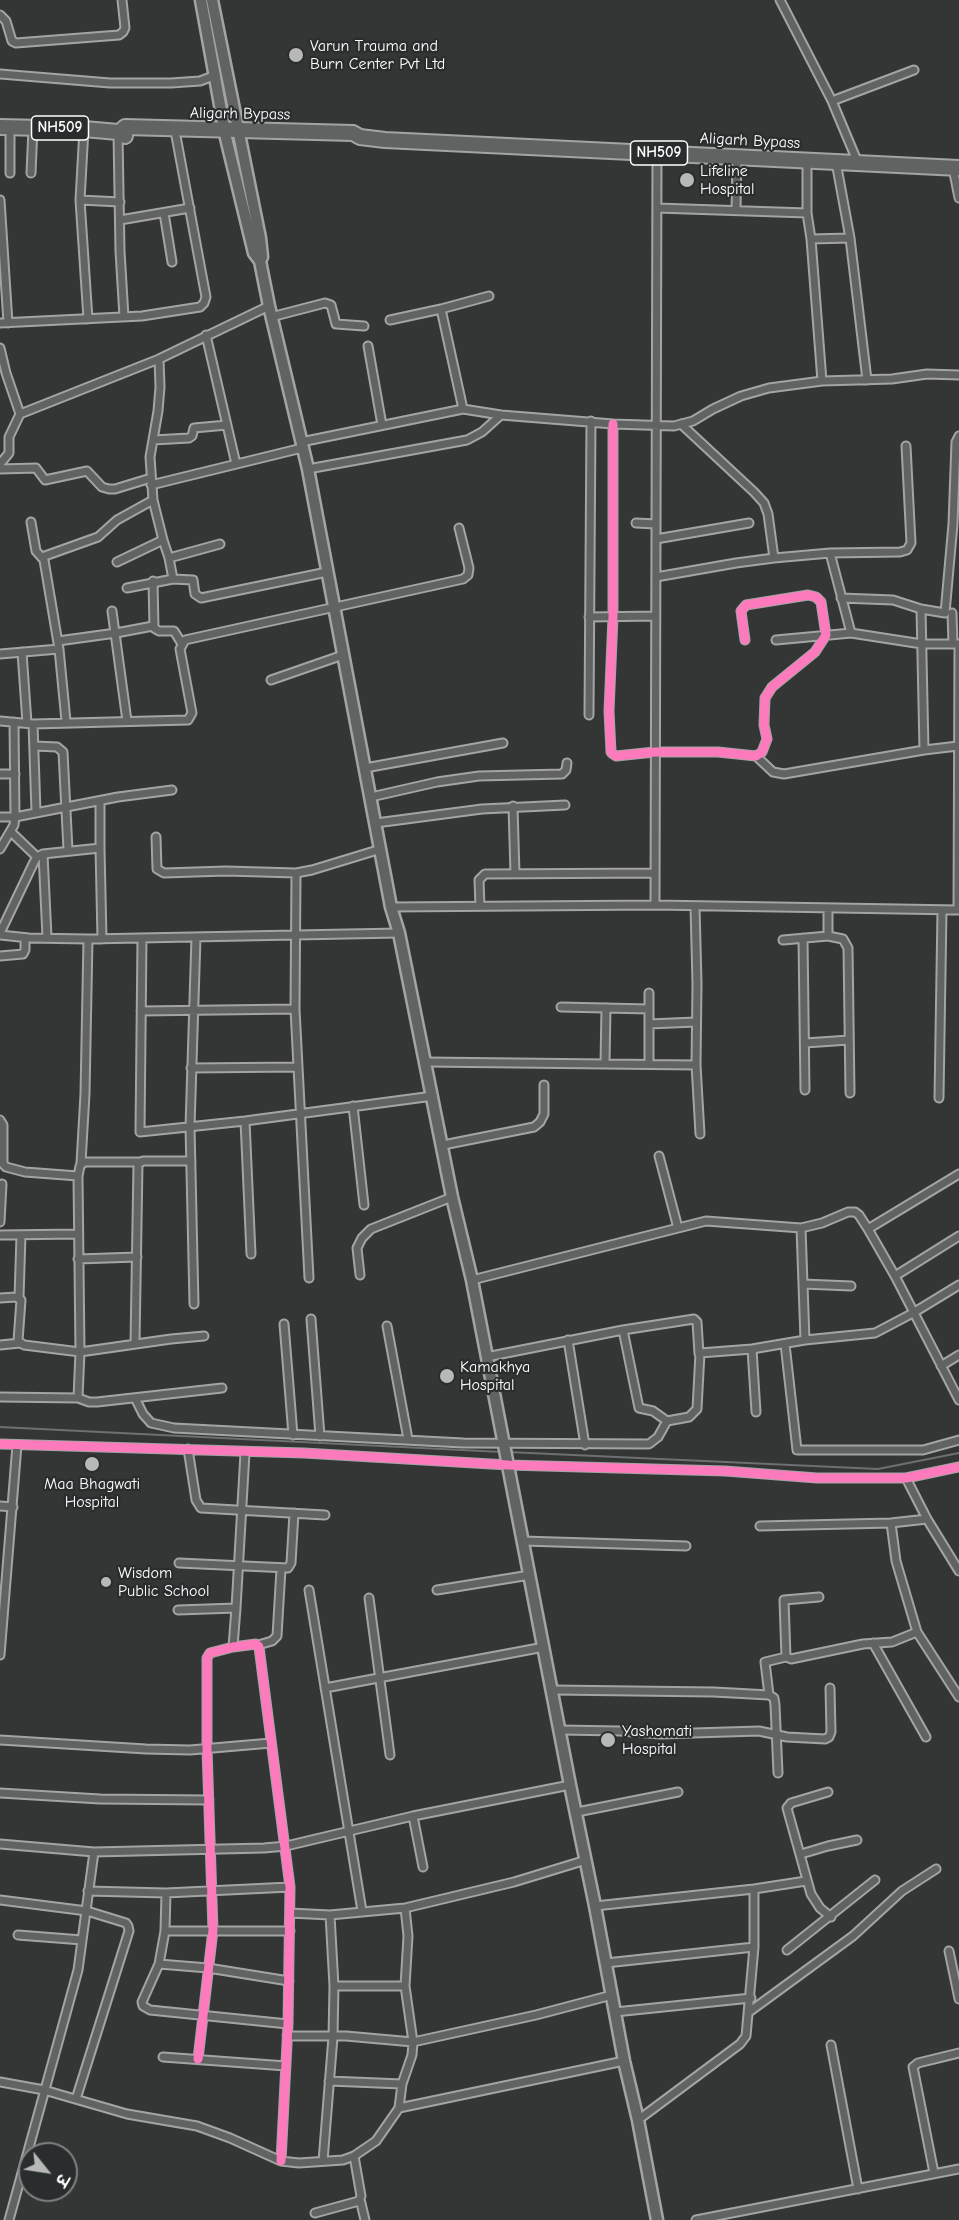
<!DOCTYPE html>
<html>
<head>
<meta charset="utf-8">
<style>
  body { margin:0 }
  #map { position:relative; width:959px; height:2220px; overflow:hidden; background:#343535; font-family:"Comic Neue","Playpen Sans Deva",sans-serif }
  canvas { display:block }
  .north { position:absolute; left:18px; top:2142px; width:60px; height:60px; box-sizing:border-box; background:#2a2d2e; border:2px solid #7f8182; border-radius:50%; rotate:120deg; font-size:16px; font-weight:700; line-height:24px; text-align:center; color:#fff }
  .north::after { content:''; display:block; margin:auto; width:21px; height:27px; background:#b8b8b8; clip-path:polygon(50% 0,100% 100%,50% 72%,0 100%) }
</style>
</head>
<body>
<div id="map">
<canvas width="959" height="2220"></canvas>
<div class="north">उ</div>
</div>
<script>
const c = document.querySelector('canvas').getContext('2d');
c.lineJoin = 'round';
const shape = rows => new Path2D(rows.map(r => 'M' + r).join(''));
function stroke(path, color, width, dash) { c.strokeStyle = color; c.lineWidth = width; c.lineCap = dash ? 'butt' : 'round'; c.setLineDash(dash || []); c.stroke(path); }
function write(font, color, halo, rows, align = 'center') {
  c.font = font + ' "Comic Neue",sans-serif'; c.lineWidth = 4.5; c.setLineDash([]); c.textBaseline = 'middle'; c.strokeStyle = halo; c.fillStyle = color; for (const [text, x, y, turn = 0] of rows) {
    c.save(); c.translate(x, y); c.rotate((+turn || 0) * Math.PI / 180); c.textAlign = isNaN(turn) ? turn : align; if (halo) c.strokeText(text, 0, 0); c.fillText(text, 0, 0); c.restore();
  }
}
stroke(shape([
  [0,1427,502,1452],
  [508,1452,878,1469,959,1453]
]), '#6d6f70', 2);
const street = shape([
  [780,0,832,101,858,163],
  [0,15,6,21,12,41,16,43,119,35,123,32,125,28,122,0],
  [0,74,110,83,171,83,200,81,216,75],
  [832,101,914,70],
  [10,127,10,173],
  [84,129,80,200,120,202],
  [118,134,120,251,124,317],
  [807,161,807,213,811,239,822,381],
  [836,162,850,238,867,380],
  [953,168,959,198],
  [31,173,33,128],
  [0,200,8,323],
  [80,200,88,319],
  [657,208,807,213],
  [736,210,737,157],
  [164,213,172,262],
  [120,220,190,208],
  [811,239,850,238],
  [271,317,325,303,331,305,336,324,364,326],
  [390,320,441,309,489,296],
  [0,323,142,316,200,307,204,303,206,297,176,136],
  [206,335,236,464],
  [368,346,382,425],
  [0,348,6,373,20,414,9,437,9,453,0,464],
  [463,409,501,415,613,424,674,426,693,421,713,409,741,396,769,388,822,381,892,379,927,374,959,375],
  [20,414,159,359,269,306],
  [613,424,613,617,609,711,611,752,613,754,616,756,655,752,718,752,756,756,762,752,767,739,764,725,765,698,772,687,815,652,826,635,821,602,816,597,808,595,746,605,741,611,745,640],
  [681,424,754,492,764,503,768,514,774,558],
  [153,440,189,438,192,436,194,428,227,425],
  [301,442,463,409,441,309],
  [0,469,36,468,45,480,87,471,102,487,109,489,115,489,151,478],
  [308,469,467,440,482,432,501,415],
  [151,485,302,448],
  [31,522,36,551,44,560,59,649,66,721],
  [636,523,656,524],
  [656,539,749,523],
  [163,540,169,558],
  [830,553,851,633],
  [42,557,98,537,117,520,153,500,150,457,158,411,160,387,159,359],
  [117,562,163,540,153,500],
  [656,577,736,563,774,558,830,553,900,552,907,550,911,543,906,446],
  [173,579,193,580,195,594,201,598,327,572],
  [153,581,154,628,159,631,174,631,182,644],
  [127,588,173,579,169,558,220,544],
  [841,598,893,600,921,609],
  [112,611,127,721],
  [952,613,953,644],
  [589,617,656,616],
  [776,640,851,633,922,644,959,644],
  [58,641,116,633,153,626],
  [22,652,27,723],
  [0,654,59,649],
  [271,680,343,655],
  [589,715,591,421],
  [0,721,33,724,188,720,192,713,180,649,185,640,463,579,468,575,469,568,459,528],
  [33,724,36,812],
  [34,746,57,747,63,752,68,850],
  [924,750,921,609,945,613,953,524,956,442,959,436],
  [756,756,773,772,784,774,924,750,958,746],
  [365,768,503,743],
  [0,774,15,774],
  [371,797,437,782,479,776,562,774,566,770,567,763],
  [100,801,100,848],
  [513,806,515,874],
  [0,817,15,817,118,797,172,790],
  [376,823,482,809,565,805],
  [11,832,37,857],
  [156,837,157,869,164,873,226,871,296,873,312,870,381,849],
  [0,849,14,825,15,817,14,722],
  [655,905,657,153],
  [480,906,479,880,485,874,655,873],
  [695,906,697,984,696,1065,700,1134],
  [391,907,655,905,959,910],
  [828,908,828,936,843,939,848,948,850,1093],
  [958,910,959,644],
  [0,933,34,862,37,857,43,854],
  [0,935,29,938,88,939,399,933],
  [47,937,43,854,100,848,102,939],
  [142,938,140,1132,245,1121,433,1096],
  [803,938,805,1090],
  [783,940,828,936],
  [0,956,23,954,25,950,25,938],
  [649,993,649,1064],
  [561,1007,649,1009],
  [295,1009,309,1278],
  [141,1011,295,1009,296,873],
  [649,1024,696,1022],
  [805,1043,849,1040],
  [426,1062,696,1065],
  [605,1063,606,1008],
  [191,1068,298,1067],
  [939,1098,942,910],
  [353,1106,364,1205],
  [0,1120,3,1125,3,1164,6,1167,25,1172,78,1176],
  [245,1121,251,1254],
  [443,1145,534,1127,540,1122,544,1114,544,1085],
  [659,1156,678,1228],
  [140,1162,84,1162,80,1166,78,1176,80,1352,78,1398,89,1402,97,1402,222,1388],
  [81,1163,85,1094,88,939],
  [0,1222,2,1184],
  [868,1229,959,1174],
  [0,1235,78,1234],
  [78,1259,137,1257],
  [360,1275,357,1248,362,1238,371,1229,452,1197],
  [895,1276,959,1236],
  [472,1280,706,1221,801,1228,822,1223,848,1212,855,1212,859,1215,868,1229,895,1276,959,1400],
  [803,1284,851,1286],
  [0,1298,16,1297,21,1300,18,1341,24,1345,80,1352,171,1339,204,1336],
  [19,1298,21,1235],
  [194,1304,190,1127,196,937],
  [311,1319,320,1436],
  [284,1324,293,1435],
  [387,1326,408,1439],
  [623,1330,639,1408,653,1411,667,1421],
  [568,1340,585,1445],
  [805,1340,875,1333,913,1313,959,1285],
  [135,1343,138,1164,143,1161,191,1161],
  [785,1344,797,1450,923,1450,959,1440],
  [0,1345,20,1343],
  [752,1349,756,1412],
  [486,1357,623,1330,694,1319,697,1322,699,1354],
  [941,1366,959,1355],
  [0,1397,78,1398],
  [135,1398,143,1414,151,1423,174,1428,463,1443,649,1444,658,1437,667,1421,689,1417,697,1409,700,1353,752,1349,805,1340,801,1228],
  [0,1444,304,1453,508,1465,725,1471,817,1478,906,1478,959,1467],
  [188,1449,196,1500,201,1508,325,1515],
  [906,1478,927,1519,959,1571],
  [0,1506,13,1507],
  [891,1523,896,1561,917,1632,959,1697],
  [760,1526,891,1523,927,1519],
  [523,1541,686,1546],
  [179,1563,288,1568,291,1563,294,1513],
  [309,1590,362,1911],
  [437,1590,530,1575],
  [819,1597,784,1600,786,1657,791,1659,863,1644,892,1642,917,1632],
  [369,1598,390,1755],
  [178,1610,236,1608,245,1453],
  [873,1643,926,1737],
  [258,1645,272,1641,277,1636,281,1569],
  [233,1647,236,1608],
  [0,1655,17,1445],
  [325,1688,544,1647],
  [553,1690,714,1692,769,1695],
  [560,1730,620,1731,661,1734,759,1731,787,1737,825,1739,829,1737,831,1732,830,1688],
  [0,1740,146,1749,190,1750,271,1743],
  [778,1773,775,1705,774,1698,769,1695,765,1662,786,1657],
  [828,1792,791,1803,787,1808,811,1894,820,1908,831,1917],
  [0,1793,100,1799,209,1800],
  [577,1812,678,1792],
  [413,1816,423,1867],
  [0,1844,94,1852,264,1848,286,1846,413,1816,570,1785],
  [801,1854,828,1846,857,1840],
  [88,1891,166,1893,290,1887],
  [166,1893,165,1931,159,1964,142,2002,143,2006,150,2010,288,2024],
  [0,1900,87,1911,126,1923,128,1926,129,1931,76,2099],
  [595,1906,754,1889,806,1881],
  [290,1913,330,1915,405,1908,514,1882,586,1860],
  [165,1931,290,1931],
  [18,1935,82,1940],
  [787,1950,875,1880],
  [949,1951,959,1999],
  [606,1963,754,1947],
  [159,1964,208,1968,289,1981],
  [334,1986,405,1986],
  [615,2012,751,1998],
  [749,2012,853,1936,902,1891,936,1869],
  [287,2036,346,2036,413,2042,536,2015,612,1995],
  [831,2045,858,2189],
  [163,2057,286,2066],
  [198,2059,213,1930,207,1749,207,1658,210,1653,233,1647,256,1644,259,1647,290,1887,288,2024,281,2161],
  [329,2081,402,2084],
  [0,2082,44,2090,127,2114,197,2126,230,2138,281,2161,299,2163,343,2160,354,2156,376,2141,399,2108,624,2061],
  [399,2108,402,2084,412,2055,413,2042,405,1986,408,1936,405,1908],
  [638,2120,740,2044,746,2036,754,1947,754,1889],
  [323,2161,333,2037,334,1986,330,1915],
  [934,2173,913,2067,918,2063,959,2053],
  [360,2199,365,2220],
  [315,2213,359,2201,361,2196,354,2156],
  [9,2220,78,1970,94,1852],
  [696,2220,959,2169]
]);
const secondary = shape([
  [201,0,226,138,254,253,260,261],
  [212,0,260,238,262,257,260,261,269,306,308,469,391,907,399,933,452,1197,472,1280,570,1785,595,1906,624,2061,638,2120,657,2220]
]);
const highway = shape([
  [0,127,84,129,118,132,125,136],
  [120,132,125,127,353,133,360,137,385,140,959,168]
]);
stroke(street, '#a4a4a4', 11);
stroke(secondary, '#a4a4a4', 15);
stroke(highway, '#a4a4a4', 18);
stroke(street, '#616262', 7);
stroke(secondary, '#616262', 10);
stroke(highway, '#616262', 14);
stroke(shape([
  [613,424,613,617,609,711,611,752,613,754,616,756,655,752,718,752,756,756,762,752,767,739,764,725,765,698,772,687,815,652,826,635,821,602,816,597,808,595,746,605,741,611,745,640],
  [0,1444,304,1453,508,1465,725,1471,817,1478,906,1478,959,1467],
  [198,2059,213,1930,207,1749,207,1658,210,1653,233,1647,256,1644,259,1647,290,1887,288,2024,281,2161]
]), '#fd7abc', 9);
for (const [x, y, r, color] of [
  [296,55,8,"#b8b8b8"],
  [687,180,8,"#b8b8b8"],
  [447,1376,8,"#b8b8b8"],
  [92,1464,8,"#b8b8b8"],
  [106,1582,6,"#b8b8b8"],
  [608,1740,8,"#b8b8b8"]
]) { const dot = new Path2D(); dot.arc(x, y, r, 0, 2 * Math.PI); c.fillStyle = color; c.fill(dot); stroke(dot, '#2a2d2e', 2); }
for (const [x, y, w] of [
  [60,128,57],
  [659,153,57]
]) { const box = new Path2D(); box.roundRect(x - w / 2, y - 12, w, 24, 4.5); c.fillStyle = '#2a2d2e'; c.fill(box); stroke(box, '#fff', 1.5); }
write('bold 15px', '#fff', null, [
  ["NH509",60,128],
  ["NH509",659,153]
]);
write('16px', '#fff', '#2a2d2e', [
  ["Varun Trauma and",310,46],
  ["Burn Center Pvt Ltd",310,64],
  ["Lifeline",700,171],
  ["Hospital",700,189],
  ["Kamakhya",460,1367],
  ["Hospital",460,1385],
  ["Maa Bhagwati",92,1484,"center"],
  ["Hospital",92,1502,"center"],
  ["Wisdom",118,1573],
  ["Public School",118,1591],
  ["Yashomati",622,1731],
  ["Hospital",622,1749]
], 'left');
write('16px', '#fff', '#2a2d2e', [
  ["Aligarh Bypass",240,114,1],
  ["Aligarh Bypass",750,141,3]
]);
</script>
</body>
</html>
